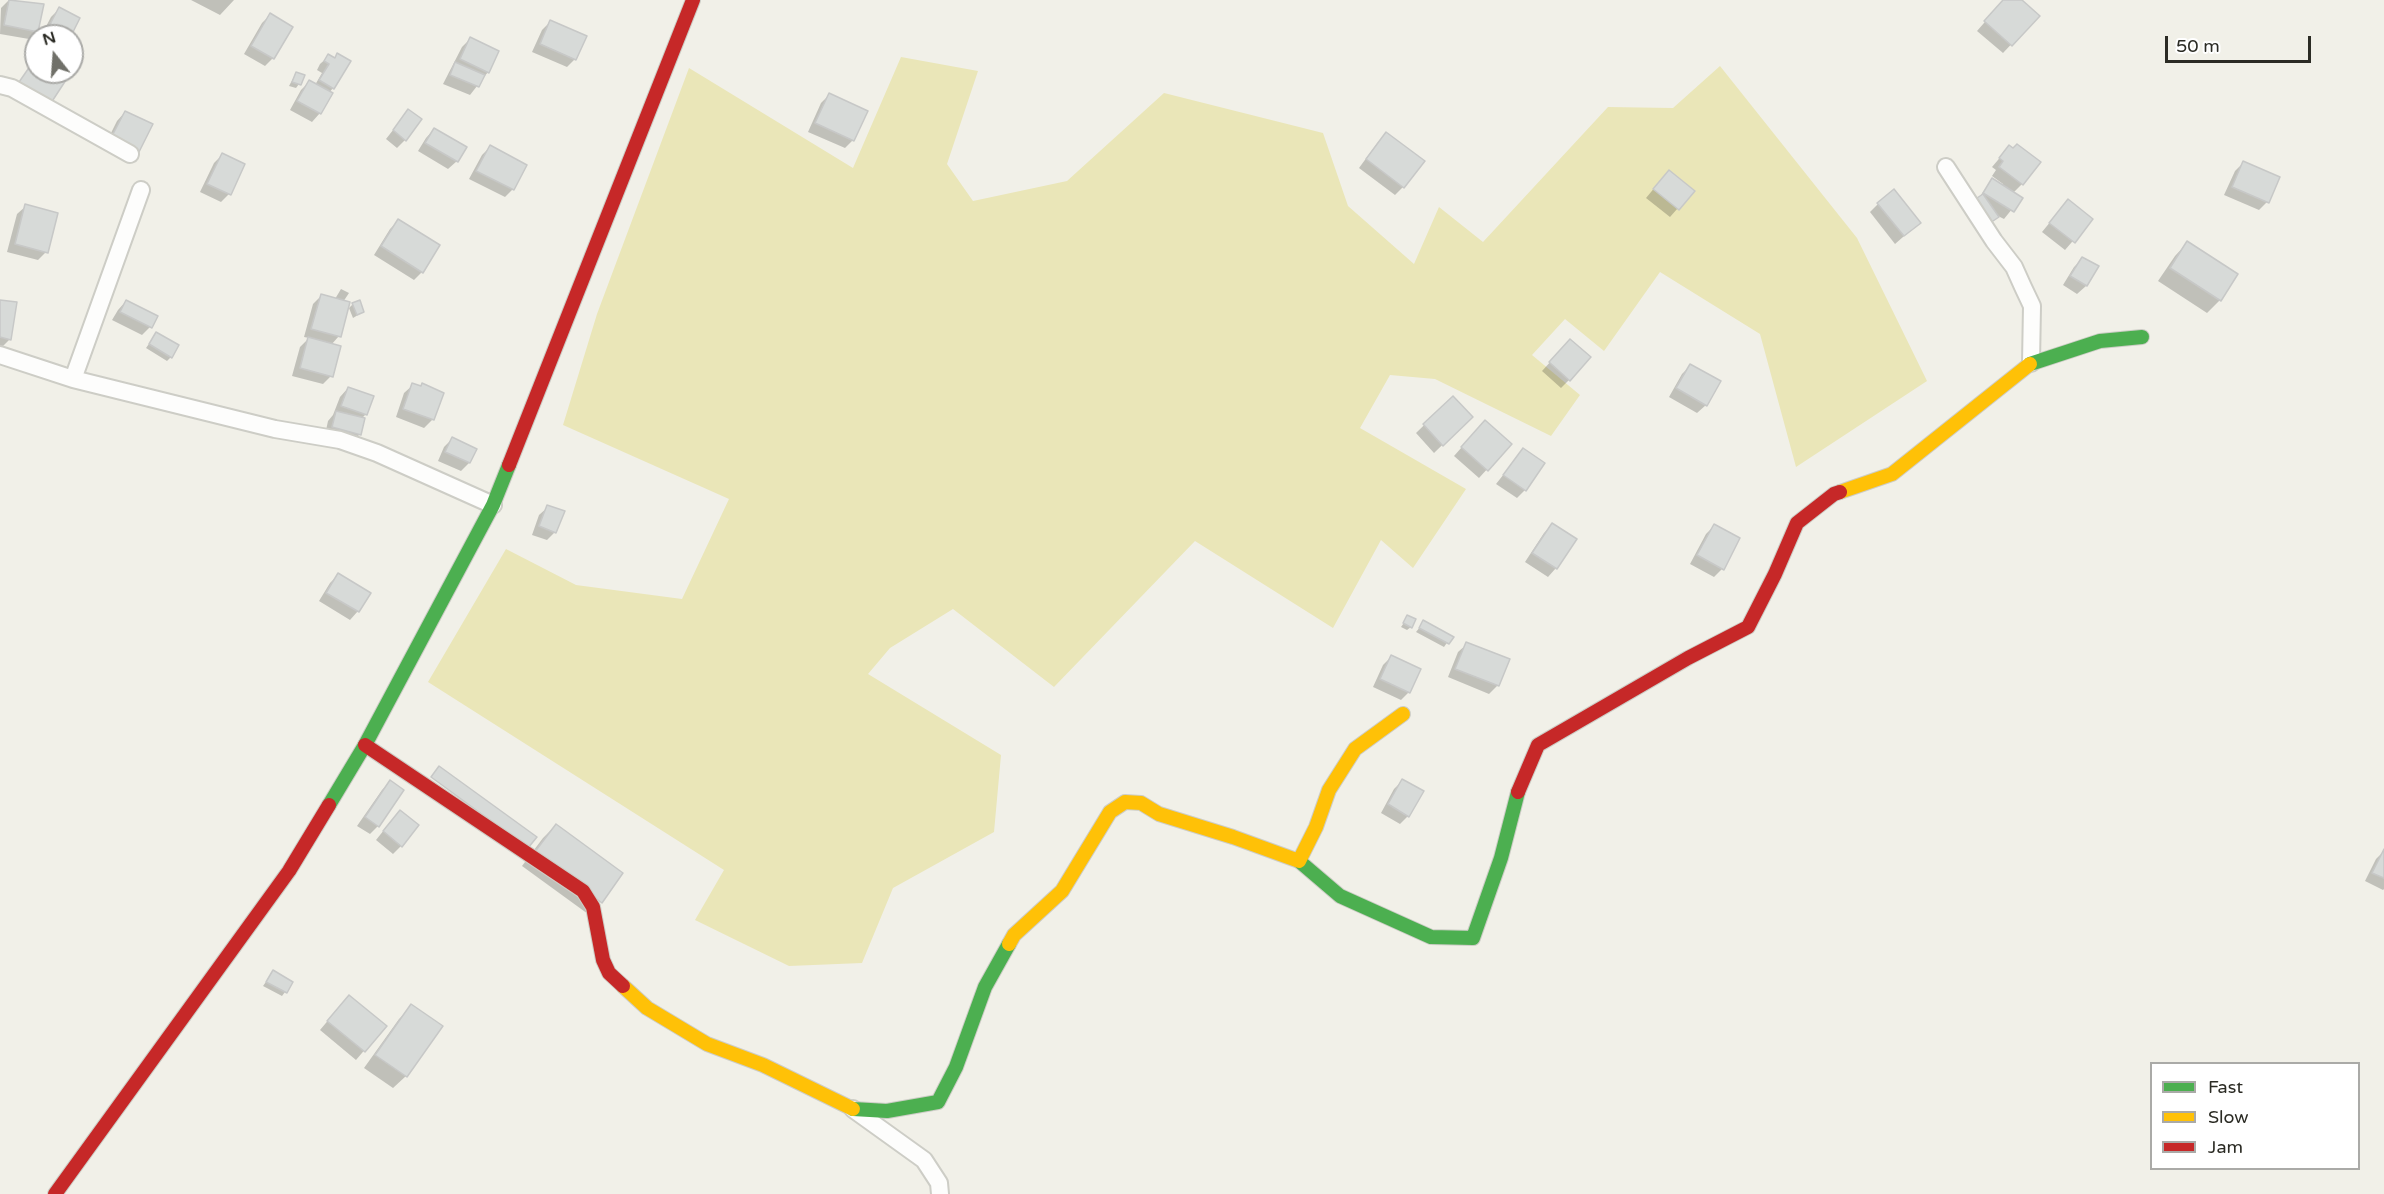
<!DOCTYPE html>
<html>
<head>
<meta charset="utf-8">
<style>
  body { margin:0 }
  #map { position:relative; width:2384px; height:1194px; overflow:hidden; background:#f1f0e8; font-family:"Varela Round",sans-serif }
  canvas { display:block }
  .legend { position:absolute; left:2150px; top:1062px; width:210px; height:108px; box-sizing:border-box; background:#fff; border:2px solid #aaaaa7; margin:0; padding:8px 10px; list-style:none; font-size:18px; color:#2b2b24 }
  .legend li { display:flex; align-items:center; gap:12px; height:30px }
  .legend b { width:30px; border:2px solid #aaaaa7 }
  .north { position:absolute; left:24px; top:24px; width:60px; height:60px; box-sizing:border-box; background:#fff; border:2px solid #aaaaa7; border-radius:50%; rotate:343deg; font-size:16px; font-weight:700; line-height:24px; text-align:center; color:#2b2b24 }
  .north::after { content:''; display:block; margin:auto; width:21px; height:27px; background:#707069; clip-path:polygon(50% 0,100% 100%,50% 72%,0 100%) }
  .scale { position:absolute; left:2165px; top:36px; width:146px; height:27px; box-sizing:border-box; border:3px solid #2b2b24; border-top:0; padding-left:8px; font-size:18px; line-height:21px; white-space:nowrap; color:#2b2b24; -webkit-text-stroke:4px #fff; paint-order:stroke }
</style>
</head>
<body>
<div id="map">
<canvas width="2384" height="1194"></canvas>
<ul class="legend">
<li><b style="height:8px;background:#4caf50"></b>Fast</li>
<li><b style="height:8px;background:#ffc107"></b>Slow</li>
<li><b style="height:8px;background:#c62828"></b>Jam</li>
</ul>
<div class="north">N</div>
<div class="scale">50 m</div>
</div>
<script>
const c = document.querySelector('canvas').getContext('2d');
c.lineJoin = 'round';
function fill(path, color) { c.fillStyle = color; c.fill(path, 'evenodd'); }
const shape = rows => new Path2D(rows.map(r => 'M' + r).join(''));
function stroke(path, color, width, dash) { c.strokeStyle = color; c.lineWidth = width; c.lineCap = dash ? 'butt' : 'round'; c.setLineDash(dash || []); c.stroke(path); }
fill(shape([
  [901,57,978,71,947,164,973,201,1067,181,1164,93,1323,133,1348,206,1414,264,1439,207,1483,242,1608,107,1673,108,1720,66,1857,238,1927,381,1796,467,1760,334,1660,272,1604,351,1565,319,1532,355,1580,395,1551,436,1435,379,1390,375,1360,428,1466,489,1413,568,1381,540,1333,628,1195,541,1054,687,953,609,890,648,868,674,1001,755,994,832,893,888,862,963,789,966,695,920,724,870,428,682,506,549,576,585,682,599,729,499,563,425,597,314,689,68,853,168]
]), '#eae6b8');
fill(shape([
  [9,0,42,6,37,31,29,39,0,34,1,8],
  [191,0,234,0,220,15],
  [2004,0,2020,0,2038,16,2003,53,1977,31],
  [59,9,69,36,41,36,51,17],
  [270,15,273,58,265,66,244,54,262,23],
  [550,22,575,59,567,67,532,52,542,30],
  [470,39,488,72,470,95,443,84,462,47],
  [337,55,333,88,329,93,320,113,312,122,290,110,301,90,309,82,315,85,322,73,317,70,320,64,329,56,334,59],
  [35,61,36,72,51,72,48,105,40,113,10,94],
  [296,73,299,84,296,88,289,86],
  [829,95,853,140,845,148,808,132,821,103],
  [408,111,405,140,397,148,386,139],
  [125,112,151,125,138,152,104,147,117,121],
  [434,129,457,161,448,169,418,151,426,138],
  [1378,142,1403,187,1395,195,1359,168],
  [490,147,513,189,505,197,469,179,482,155],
  [2009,147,2022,184,2013,193,2021,198,2004,219,1998,216,1978,232,1964,212,1977,200,1992,180,2001,186,2003,184,1992,176,1996,170,1992,167],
  [222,155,229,194,221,202,200,192,214,163],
  [2243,163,2267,202,2259,210,2224,195,2235,171],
  [1661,180,1693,191,1670,217,1646,198],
  [1878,204,1919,223,1895,244,1870,212],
  [26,206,46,252,38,260,7,252,17,214],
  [2060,210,2091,220,2065,250,2042,232],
  [398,221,422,272,414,280,374,255,390,229],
  [2187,243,2220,300,2207,313,2158,281,2175,256],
  [2083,258,2097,267,2086,286,2077,294,2063,285,2074,267],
  [341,289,349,293,343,302,339,336,331,345,331,376,323,384,292,376,300,347,309,338,304,337,313,304,321,296,335,299],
  [0,301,10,339,1,348,0,347],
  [126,301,150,327,142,335,112,320,118,310],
  [353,304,363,312,353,318,349,308],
  [156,334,171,357,167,361,146,348],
  [1562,349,1569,380,1561,388,1542,371],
  [1690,366,1706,405,1697,413,1669,397,1682,374],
  [413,385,433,419,424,428,396,417,404,393],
  [348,388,366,414,361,419,360,434,352,442,325,435,328,421,333,415,340,397],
  [1452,398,1471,417,1434,453,1416,433],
  [1477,430,1510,444,1479,478,1454,456],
  [452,439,475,449,469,463,461,471,438,461,444,447],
  [1523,450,1525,490,1517,498,1496,484],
  [548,507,555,532,547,540,532,535,539,515],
  [1552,525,1556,568,1548,577,1525,562,1544,533],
  [1714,526,1722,569,1714,577,1690,564,1706,534],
  [338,575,358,611,350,620,319,601,330,583],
  [1408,617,1411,627,1407,630,1401,627],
  [1424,622,1451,637,1444,647,1416,632],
  [1467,644,1508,660,1497,686,1489,694,1448,677,1458,652],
  [1391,657,1409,692,1401,700,1373,687,1383,665],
  [1402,781,1408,816,1400,824,1381,813,1394,789],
  [390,782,378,826,370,834,357,826,382,790],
  [392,820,401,846,393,854,376,840],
  [556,825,588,914,522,866,543,838],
  [2384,851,2384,889,2383,890,2365,881,2376,859],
  [273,972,285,992,282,996,263,986],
  [341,1005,385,1026,356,1060,320,1030],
  [412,1006,406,1076,393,1088,364,1068,399,1019]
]), '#0003');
const building = shape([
  [9,0,44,4,38,32,4,25,9,0],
  [2003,0,2022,0,2040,16,2012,46,1984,21,2003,0],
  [59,7,80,18,71,36,50,36,45,34,59,7],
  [270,13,293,27,274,59,251,46,270,13],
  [550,20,587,36,576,60,540,44,550,20],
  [470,37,499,51,489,73,460,59,470,37],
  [337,53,351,61,334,89,319,80,329,64,324,61,328,54,335,58,337,53],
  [35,59,36,72,54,72,66,80,49,106,17,85,35,59],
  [455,62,485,75,479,87,450,75,455,62],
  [296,72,305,75,301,85,292,82,296,72],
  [309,80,333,93,321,114,297,101,309,80],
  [829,93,868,111,854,141,815,123,829,93],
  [408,109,422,119,406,141,393,130,408,109],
  [125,111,153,124,139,152,111,138,125,111],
  [434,128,467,147,458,162,425,143,434,128],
  [1386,132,1425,161,1404,188,1366,159,1386,132],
  [2017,144,2041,162,2023,185,1999,167,2003,161,1999,158,2009,145,2013,148,2017,144],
  [490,145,527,165,514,190,476,171,490,145],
  [222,153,245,164,231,195,207,184,222,153],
  [2243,161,2280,177,2269,203,2232,187,2243,161],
  [1669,170,1695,191,1679,210,1653,189,1669,170],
  [1992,178,2023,198,2014,212,1983,193,1992,178],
  [1894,189,1921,223,1904,236,1877,203,1894,189],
  [1983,194,1999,217,1987,225,1971,202,1983,194],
  [2068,199,2093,219,2075,243,2049,223,2068,199],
  [25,204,58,213,48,253,15,244,25,204],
  [398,219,440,245,423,273,381,246,398,219],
  [2187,241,2238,274,2221,301,2170,268,2187,241],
  [2082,257,2099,266,2087,286,2070,276,2082,257],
  [321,294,350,302,341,337,311,329,321,294],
  [0,300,17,302,11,340,0,337,0,300],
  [126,300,158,316,152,328,120,312,126,300],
  [360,300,364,312,357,315,352,303,360,300],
  [156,332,179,345,172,358,149,344,156,332],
  [308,337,341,346,333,377,300,368,308,337],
  [1570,339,1591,357,1570,381,1549,362,1570,339],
  [1690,364,1721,381,1707,406,1676,388,1690,364],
  [412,383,421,386,422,383,444,393,434,420,403,409,412,383],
  [348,387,374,396,367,415,341,406,348,387],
  [1453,396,1473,417,1443,446,1423,424,1453,396],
  [336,411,365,418,361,435,332,427,336,411],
  [1485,420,1512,444,1488,471,1461,447,1485,420],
  [452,437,477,449,470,463,445,452,452,437],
  [1523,448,1545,463,1526,491,1503,475,1523,448],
  [547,505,565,511,556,533,539,526,547,505],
  [1552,523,1577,539,1557,569,1532,553,1552,523],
  [1714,524,1740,538,1724,570,1697,555,1714,524],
  [338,573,371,593,359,612,326,593,338,573],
  [1407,615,1416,619,1412,628,1403,623,1407,615],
  [1423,620,1454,637,1449,644,1419,628,1423,620],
  [1466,642,1510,659,1499,686,1455,669,1466,642],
  [1391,655,1421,669,1410,693,1380,679,1391,655],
  [439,766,537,837,528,848,431,777,439,766],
  [1402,779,1424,791,1409,817,1388,804,1402,779],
  [390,780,404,790,379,827,365,817,390,780],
  [400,810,419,825,402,847,383,831,400,810],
  [556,824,623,873,602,903,534,853,556,824],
  [2384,849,2384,878,2372,873,2384,849],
  [273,970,293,982,287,993,266,982,273,970],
  [349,995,387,1026,365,1052,327,1021,349,995],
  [411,1004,443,1026,407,1077,375,1055,411,1004]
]);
fill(building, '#d7dad8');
stroke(building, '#c7c8c7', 1.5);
const street = shape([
  [0,85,12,88,130,154],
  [1946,167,1994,241,2014,267,2023,287,2032,306,2031,363],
  [0,355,73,379,275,429,340,440,377,453,493,505],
  [73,379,141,190],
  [853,1109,924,1160,939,1183,940,1194]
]);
const fast = shape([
  [2030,364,2100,341,2142,337],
  [329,805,365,745,493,505,509,465],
  [1299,861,1340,896,1431,937,1473,938,1501,858,1518,792],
  [853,1109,887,1111,938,1102,956,1067,985,987,1009,944]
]);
const slow = shape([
  [1840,492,1892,474,2030,364],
  [1009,944,1014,935,1062,891,1110,812,1125,802,1141,803,1159,814,1233,837,1299,861,1316,827,1329,790,1355,749,1403,714],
  [623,986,647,1008,707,1044,763,1065,853,1109]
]);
const jam = shape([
  [509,465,693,0],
  [365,745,583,891,593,907,603,960,609,973,623,986],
  [1518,792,1538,745,1688,658,1748,627,1775,574,1797,523,1834,494,1840,492],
  [55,1194,289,871,329,805]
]);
stroke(street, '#cdcdc6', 20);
stroke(fast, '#cdcdc6', 16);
stroke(slow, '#cdcdc6', 16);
stroke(jam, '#cdcdc6', 16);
stroke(street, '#fdfdfc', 16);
stroke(fast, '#4caf50', 14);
stroke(slow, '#ffc107', 14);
stroke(jam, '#c62828', 14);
</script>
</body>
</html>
